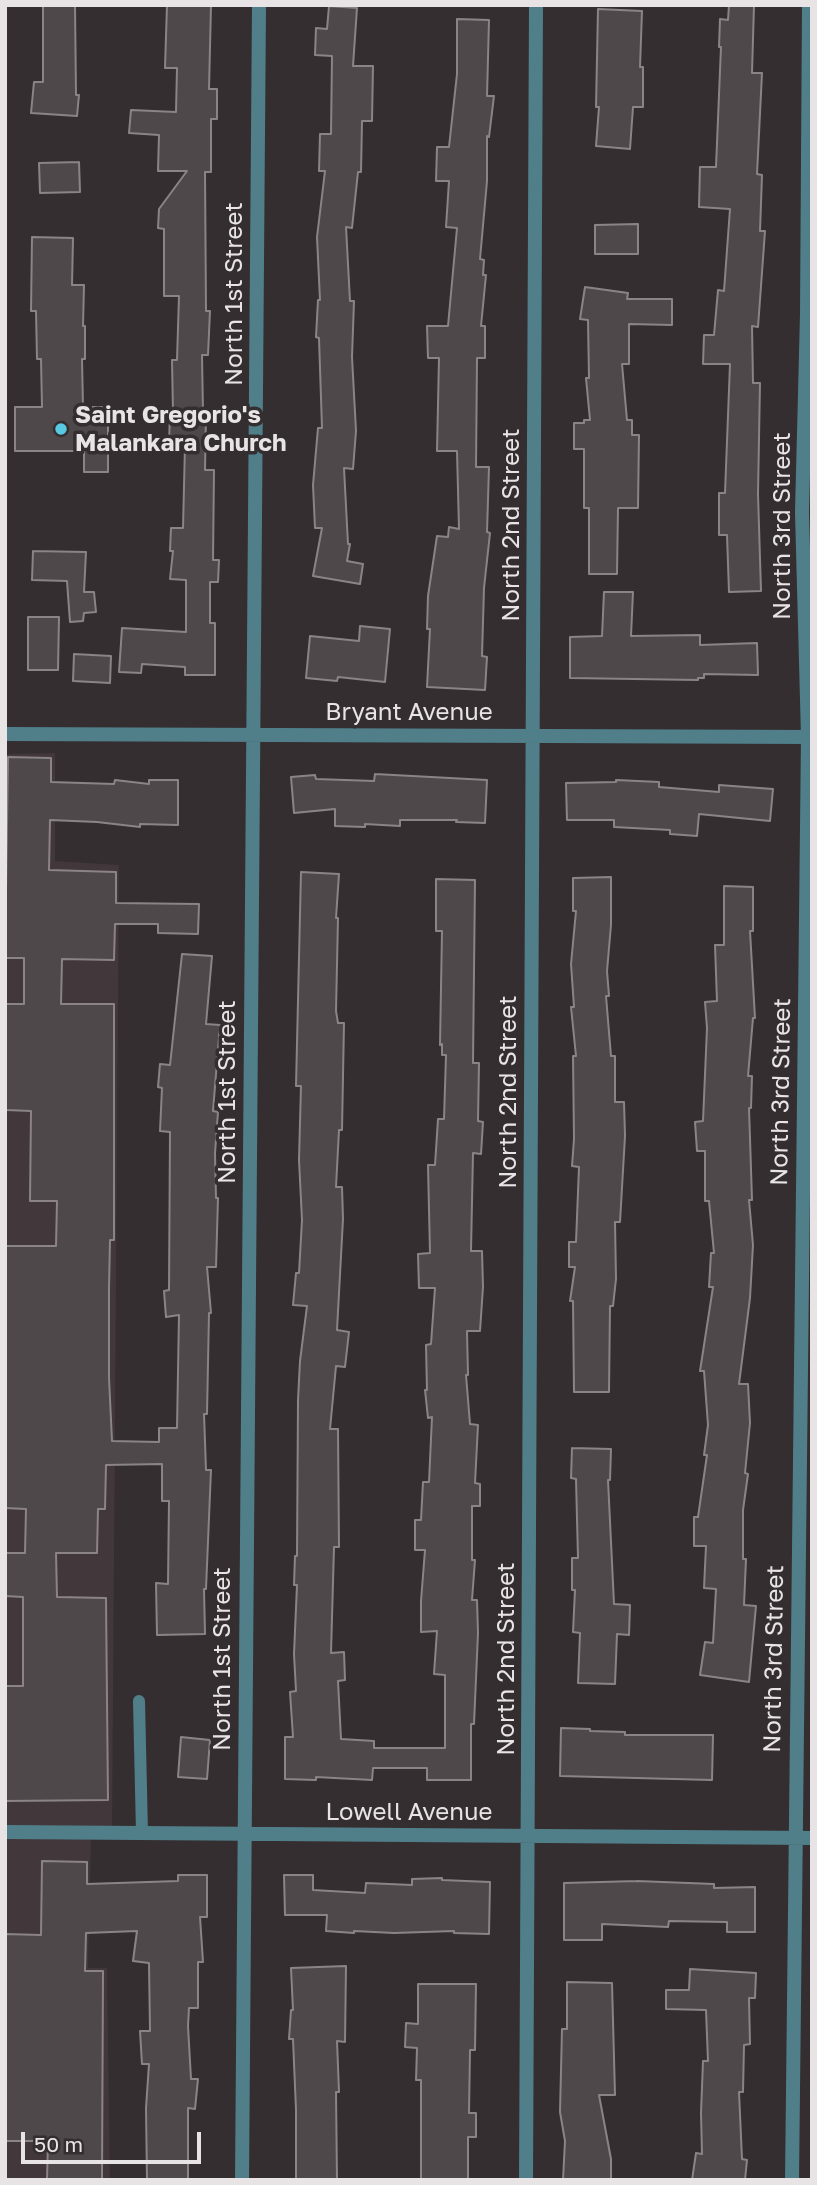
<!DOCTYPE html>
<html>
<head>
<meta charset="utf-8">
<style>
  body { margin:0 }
  #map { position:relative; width:817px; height:2185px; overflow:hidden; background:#342e30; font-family:"Golos Text",sans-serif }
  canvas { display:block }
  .frame { position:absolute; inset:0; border:7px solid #e8e4e5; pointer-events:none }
  .scale { position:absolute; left:21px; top:2132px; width:180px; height:32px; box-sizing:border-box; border:4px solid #e8e4e5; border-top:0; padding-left:9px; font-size:21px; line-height:24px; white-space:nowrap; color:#e8e4e5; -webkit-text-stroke:5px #342e30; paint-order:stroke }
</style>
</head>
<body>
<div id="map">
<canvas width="817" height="2185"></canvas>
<div class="frame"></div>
<div class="scale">50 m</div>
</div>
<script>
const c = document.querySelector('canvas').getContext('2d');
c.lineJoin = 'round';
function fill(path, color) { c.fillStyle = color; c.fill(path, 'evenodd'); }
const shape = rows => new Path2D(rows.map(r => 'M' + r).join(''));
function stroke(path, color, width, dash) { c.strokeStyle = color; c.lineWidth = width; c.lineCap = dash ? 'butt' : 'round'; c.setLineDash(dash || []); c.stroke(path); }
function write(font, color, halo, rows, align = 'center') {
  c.font = font + ' "Golos Text",sans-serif'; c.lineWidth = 7; c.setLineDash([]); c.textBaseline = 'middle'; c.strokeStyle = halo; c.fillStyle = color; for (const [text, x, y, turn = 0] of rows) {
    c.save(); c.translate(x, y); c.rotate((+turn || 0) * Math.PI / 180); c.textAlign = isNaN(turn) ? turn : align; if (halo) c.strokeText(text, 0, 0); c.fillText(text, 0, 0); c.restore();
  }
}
fill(shape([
  [55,753,55,861,119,865,112,1836,91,1837,88,1968,107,1968,110,2180,5,2180,5,754]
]), '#42373a');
const building = shape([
  [43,5,75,5,76,95,79,95,77,116,31,113,34,82,43,82,43,5],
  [167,5,211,5,209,89,217,89,217,119,211,119,211,172,205,172,206,311,210,311,208,355,202,355,203,413,206,413,205,470,214,470,213,560,219,560,218,582,210,582,210,623,215,623,215,675,185,675,185,667,142,664,141,673,119,672,122,628,186,632,186,580,170,579,173,551,170,551,171,528,183,528,185,445,169,444,170,412,173,412,172,360,177,360,179,296,164,296,164,229,158,228,159,209,187,171,158,171,159,135,129,133,131,110,176,112,177,68,165,68,167,5],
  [729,5,754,5,752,73,762,73,757,174,762,175,760,231,765,231,758,327,752,326,753,383,760,383,758,494,761,591,729,592,727,535,719,535,719,493,725,493,730,364,703,364,704,335,714,335,718,290,724,291,730,209,699,207,700,167,716,167,721,47,719,47,720,19,728,20,729,5],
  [329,6,357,8,353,66,373,66,372,121,362,121,361,172,358,172,352,228,346,227,350,301,354,301,352,357,356,431,353,469,344,468,348,544,350,544,347,561,363,564,360,584,313,576,322,528,315,528,313,485,318,428,322,428,319,338,316,337,318,300,320,300,317,237,325,171,319,171,320,134,331,134,332,56,315,55,316,28,327,29,329,6],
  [598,9,642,11,640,67,643,67,643,107,633,107,630,149,596,146,599,107,596,107,598,9],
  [457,19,489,20,487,96,494,96,489,137,487,136,487,181,480,259,484,260,483,275,486,275,481,326,485,326,485,358,477,358,476,467,489,467,487,532,490,533,484,588,482,656,487,657,485,690,427,687,430,629,427,629,428,596,437,536,448,537,449,527,459,529,457,451,437,451,439,358,428,358,427,326,448,326,457,228,446,227,449,181,436,181,437,147,449,147,457,74,457,19],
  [79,162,80,192,40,193,39,163,79,162],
  [638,224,638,254,595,254,595,225,638,224],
  [32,237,73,238,72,285,84,285,83,326,85,326,85,359,82,359,83,407,108,407,108,472,84,472,84,451,15,451,15,407,42,407,41,359,37,359,36,311,31,311,32,237],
  [585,287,628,293,627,299,672,299,672,325,629,324,629,364,622,364,627,420,632,420,632,435,639,435,638,508,618,508,617,574,589,574,589,508,584,508,584,449,574,449,574,423,584,423,584,420,590,420,586,378,589,378,588,320,580,319,585,287],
  [33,551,86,552,84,592,94,592,96,612,84,613,83,621,70,622,67,581,32,580,33,551],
  [604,592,633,592,631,636,700,635,700,645,757,643,758,675,704,674,704,678,698,678,698,680,570,678,570,637,602,636,604,592],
  [28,617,59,617,58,670,28,670,28,617],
  [360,626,390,629,385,682,338,677,337,681,306,678,310,636,359,641,360,626],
  [74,654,111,656,110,683,73,681,74,654],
  [8,757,51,758,51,782,114,784,115,780,149,784,149,780,178,780,178,825,140,824,140,827,97,822,50,820,49,870,116,872,116,903,199,904,198,934,158,933,158,924,115,924,114,960,62,959,61,1004,114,1004,114,1240,110,1240,109,1289,109,1378,112,1441,159,1442,159,1428,177,1428,179,1315,166,1317,164,1291,169,1290,170,1132,160,1131,162,1088,158,1087,160,1064,170,1065,182,954,212,956,206,1024,220,1025,213,1111,218,1112,215,1153,216,1198,218,1198,216,1267,207,1267,211,1313,209,1313,207,1414,204,1414,206,1470,211,1470,206,1589,204,1589,205,1634,157,1635,156,1583,168,1584,169,1501,162,1501,162,1464,106,1465,105,1509,98,1509,97,1553,56,1553,57,1597,106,1598,108,1800,5,1801,5,1686,23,1686,23,1597,5,1596,5,1553,25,1553,26,1509,5,1508,5,1246,56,1246,57,1201,30,1201,31,1111,6,1110,5,1004,24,1004,24,958,5,958,8,757],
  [375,774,487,780,485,823,456,822,457,820,400,820,400,826,365,824,365,827,335,826,335,809,294,813,291,777,315,775,316,779,374,781,375,774],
  [616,780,659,782,659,787,719,792,719,785,773,789,770,821,699,814,697,836,670,834,670,830,614,827,614,820,567,820,566,783,616,782,616,780],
  [301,872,339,874,336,918,338,918,336,1011,338,1023,344,1023,342,1130,339,1130,336,1187,342,1187,343,1219,337,1330,349,1332,345,1367,336,1366,330,1429,338,1429,339,1547,334,1547,331,1653,344,1652,345,1680,338,1681,341,1739,374,1741,374,1748,445,1748,445,1675,434,1674,437,1631,421,1632,421,1601,425,1550,415,1550,415,1520,421,1520,423,1482,429,1482,432,1417,428,1418,425,1390,427,1390,426,1345,431,1344,435,1288,419,1288,418,1254,430,1253,428,1165,435,1165,438,1119,444,1119,446,1055,442,1055,442,1044,440,1045,442,931,436,931,436,879,475,880,473,1063,479,1063,478,1121,483,1122,481,1154,473,1153,471,1251,482,1251,483,1287,480,1331,467,1331,468,1375,466,1375,470,1424,478,1425,475,1483,480,1484,480,1506,472,1506,472,1560,475,1560,472,1600,477,1600,478,1633,474,1724,471,1724,471,1780,427,1780,427,1768,373,1768,372,1780,316,1777,316,1780,285,1779,285,1737,293,1737,290,1692,296,1691,294,1654,297,1585,294,1585,295,1556,297,1556,298,1400,300,1361,307,1306,293,1305,296,1273,299,1273,302,1220,299,1160,301,1086,296,1086,301,872],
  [611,877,611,925,607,971,609,996,606,996,611,1056,615,1056,615,1102,624,1102,625,1136,620,1222,615,1222,616,1279,613,1306,610,1306,609,1392,574,1392,573,1301,570,1301,575,1267,569,1267,569,1242,576,1242,579,1167,572,1166,574,1139,573,1056,576,1056,571,1007,574,1007,571,964,576,911,573,911,573,878,611,877],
  [724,886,753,887,753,931,750,931,755,1018,753,1018,748,1076,752,1076,751,1108,749,1108,752,1200,749,1200,753,1245,750,1298,739,1384,748,1384,750,1423,745,1473,748,1474,743,1510,743,1559,746,1559,744,1605,756,1606,749,1682,700,1675,705,1642,713,1643,716,1589,704,1588,706,1546,694,1546,694,1517,698,1517,707,1455,704,1455,708,1425,704,1371,700,1371,713,1287,709,1287,711,1253,714,1253,709,1201,705,1201,705,1151,697,1151,695,1122,703,1121,707,1028,705,1002,717,1001,715,945,724,945,724,886],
  [572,1448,611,1449,610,1480,608,1480,614,1604,630,1605,629,1635,617,1634,615,1684,578,1683,580,1633,573,1632,575,1590,572,1590,572,1558,578,1558,576,1479,571,1478,572,1448],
  [561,1728,590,1729,590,1731,625,1732,625,1735,713,1735,712,1780,560,1776,561,1728],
  [181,1737,210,1740,207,1779,178,1777,181,1737],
  [42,1861,87,1862,87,1884,178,1881,178,1875,207,1875,207,1917,200,1917,203,1962,198,1962,198,2008,189,2008,188,2026,191,2079,198,2079,195,2109,188,2108,188,2180,147,2180,146,2108,149,2064,142,2064,140,2031,150,2031,149,1963,133,1961,137,1931,86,1933,85,1971,103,1971,102,2180,47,2180,48,2141,5,2141,5,1934,41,1935,42,1861],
  [284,1875,313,1875,313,1890,365,1893,366,1883,412,1885,412,1879,442,1878,442,1880,490,1882,489,1934,454,1933,454,1931,394,1933,354,1931,354,1933,326,1931,327,1915,285,1915,284,1875],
  [637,1881,714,1884,714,1888,755,1887,755,1932,727,1932,727,1922,669,1921,668,1927,602,1924,602,1940,564,1940,564,1883,637,1881],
  [346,1966,345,2042,337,2041,339,2092,336,2092,337,2180,296,2180,296,2110,293,2039,289,2039,291,2010,293,2010,291,1968,346,1966],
  [690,1969,756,1973,755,1998,749,1998,750,2044,744,2045,743,2092,739,2092,742,2159,747,2160,745,2180,692,2180,696,2153,702,2154,701,2113,703,2061,708,2061,706,2010,666,2009,666,1990,689,1990,690,1969],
  [567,1982,612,1983,615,2095,599,2095,611,2159,611,2180,563,2180,565,2141,560,2112,562,2029,567,2029,567,1982],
  [418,1984,476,1984,475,2050,470,2050,469,2113,476,2113,476,2137,468,2137,468,2180,421,2180,421,2080,416,2080,417,2048,405,2047,406,2023,418,2024,418,1984]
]);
fill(building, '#4e484a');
stroke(building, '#8b8486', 2);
stroke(shape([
  [139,1701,142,1833]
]), '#507f8a', 12);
stroke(shape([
  [5,734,812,737],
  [5,1832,812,1838],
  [242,2180,259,5],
  [526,2180,536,5],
  [792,2180,808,737,802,512,807,314,809,5]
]), '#507f8a', 14);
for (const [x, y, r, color] of [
  [61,429,7,"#58c9e3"]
]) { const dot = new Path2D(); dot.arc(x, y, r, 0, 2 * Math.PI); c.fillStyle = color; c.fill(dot); stroke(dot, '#342e30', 2.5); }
write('24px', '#e8e4e5', '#342e30', [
  ["North 1st Street",234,294,-90],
  ["North 2nd Street",511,525,-90],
  ["North 3rd Street",782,526,-90],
  ["Bryant Avenue",409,712],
  ["North 1st Street",227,1092,-90],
  ["North 2nd Street",508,1092,-90],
  ["North 3rd Street",781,1092,-89],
  ["North 1st Street",222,1659,-90],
  ["North 2nd Street",506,1659,-90],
  ["North 3rd Street",774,1659,-89],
  ["Lowell Avenue",409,1812]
]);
write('bold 24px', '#e8e4e5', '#342e30', [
  ["Saint Gregorio's",75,415],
  ["Malankara Church",75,443]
], 'left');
</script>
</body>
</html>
